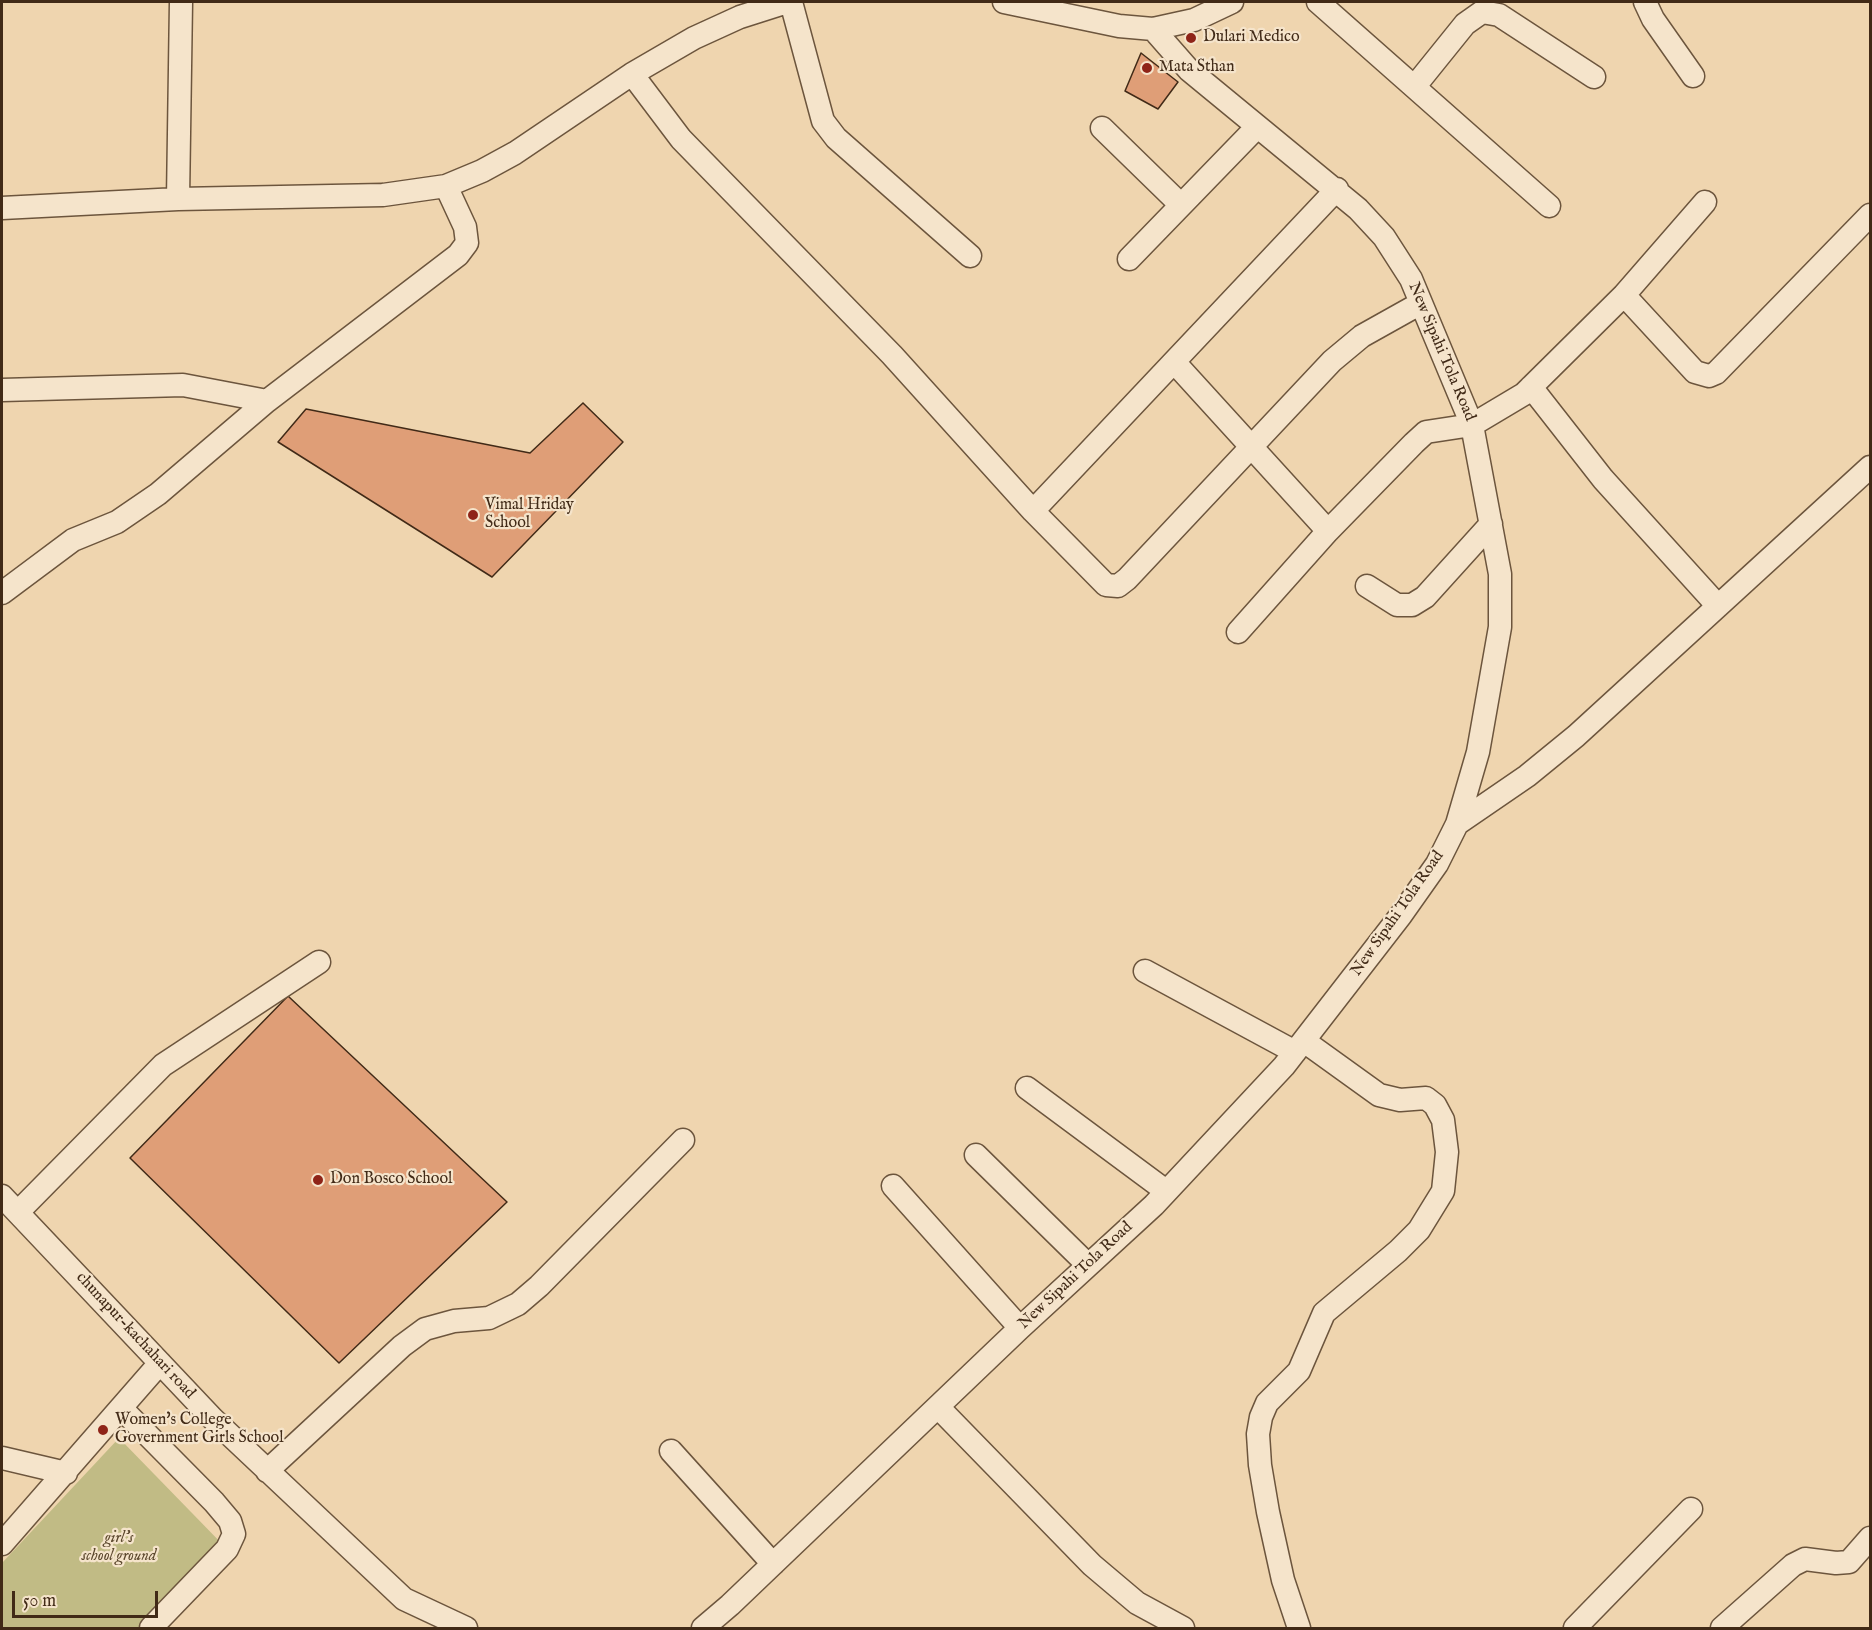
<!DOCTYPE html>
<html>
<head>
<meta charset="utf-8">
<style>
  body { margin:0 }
  #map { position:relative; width:1872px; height:1630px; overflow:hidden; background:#efd5af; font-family:"IM FELL English",serif }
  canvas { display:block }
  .frame { position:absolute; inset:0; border:3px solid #412a17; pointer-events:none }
  .scale { position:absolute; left:12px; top:1591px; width:146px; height:27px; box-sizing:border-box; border:3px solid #412a17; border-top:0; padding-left:8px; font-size:18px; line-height:21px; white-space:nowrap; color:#412a17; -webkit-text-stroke:4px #f5e4cb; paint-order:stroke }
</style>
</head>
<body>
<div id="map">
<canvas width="1872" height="1630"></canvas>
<div class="frame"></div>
<div class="scale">50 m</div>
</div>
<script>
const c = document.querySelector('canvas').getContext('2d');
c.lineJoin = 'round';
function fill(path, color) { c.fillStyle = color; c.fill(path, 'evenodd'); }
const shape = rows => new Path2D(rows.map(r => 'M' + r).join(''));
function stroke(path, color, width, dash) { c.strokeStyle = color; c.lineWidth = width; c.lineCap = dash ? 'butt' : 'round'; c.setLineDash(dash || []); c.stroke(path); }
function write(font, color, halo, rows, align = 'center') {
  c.font = font + ' "IM FELL English",serif'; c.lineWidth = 4.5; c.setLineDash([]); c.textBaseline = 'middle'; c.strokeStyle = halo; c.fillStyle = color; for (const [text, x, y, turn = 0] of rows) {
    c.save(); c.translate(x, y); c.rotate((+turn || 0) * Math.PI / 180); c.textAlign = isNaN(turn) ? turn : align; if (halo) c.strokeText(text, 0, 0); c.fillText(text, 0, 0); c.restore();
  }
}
fill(shape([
  [119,1438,227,1549,144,1628,2,1628,2,1563]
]), '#c1bb85');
const building = shape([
  [1141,53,1178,82,1158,109,1125,91,1141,53],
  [583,403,623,442,492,577,278,442,306,409,530,453,583,403],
  [288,996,507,1202,339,1363,130,1158,288,996]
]);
fill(building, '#df9e77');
stroke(building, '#412a17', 1.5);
const minor = shape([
  [791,2,823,121,836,138,970,256],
  [1004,2,1119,26,1153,29,1194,20,1232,2],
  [1318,2,1549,206],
  [1645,2,1653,19,1693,76],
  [632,74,681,139,892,355,1033,511,1106,585,1118,586,1127,579,1332,361,1362,336,1421,303],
  [1415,86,1465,24,1482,12,1499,15,1594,77],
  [1102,128,1181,205],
  [178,199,181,2],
  [2,208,178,199,383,195,446,186,482,171,515,153,632,74,694,38,740,17,787,2],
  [1129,259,1257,127],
  [1624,295,1695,372,1709,376,1716,373,1870,215],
  [1175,363,1328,531],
  [1531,387,1603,479,1718,606],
  [2,390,183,385,267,401],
  [1033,511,1337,189],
  [1367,586,1397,605,1412,605,1425,597,1491,524],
  [2,593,73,540,117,522,158,494,267,401,458,255,467,243,465,227,446,186],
  [1238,632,1328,531,1414,443,1426,432,1472,425,1524,394,1624,295,1705,202],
  [1457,824,1527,776,1576,736,1870,467],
  [1145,971,1295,1052],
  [1027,1088,1166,1191],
  [976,1155,1088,1265],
  [893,1186,1020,1328],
  [2,1196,213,1419,404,1599,466,1628],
  [18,1212,163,1065,319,962],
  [938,1407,1092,1565,1137,1603,1183,1628],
  [122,1409,214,1502,230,1521,234,1534,227,1549,151,1628],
  [671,1451,773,1564],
  [2,1458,66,1473],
  [267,1471,402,1346,425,1329,454,1321,489,1318,518,1304,539,1286,683,1140],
  [2,1544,160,1363],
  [703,1628,730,1605,1020,1328,1154,1205,1284,1066,1401,915,1437,864,1457,824,1478,752,1500,627,1500,574,1472,425,1411,279,1384,237,1358,209,1189,70,1153,29],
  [1299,1628,1283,1580,1268,1512,1260,1465,1258,1434,1261,1417,1267,1403,1299,1371,1324,1313,1398,1251,1419,1230,1443,1191,1447,1152,1443,1120,1435,1105,1426,1098,1400,1100,1379,1095,1304,1041],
  [1575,1628,1691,1509],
  [1722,1628,1793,1565,1805,1559,1836,1563,1849,1562,1870,1538]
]);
stroke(minor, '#6c553d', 25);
stroke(minor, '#f5e4cb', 22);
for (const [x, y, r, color] of [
  [1191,38,6,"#8f2418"],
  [1147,68,6,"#8f2418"],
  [473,515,6,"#8f2418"],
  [318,1180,6,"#8f2418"],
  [103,1430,6,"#8f2418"]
]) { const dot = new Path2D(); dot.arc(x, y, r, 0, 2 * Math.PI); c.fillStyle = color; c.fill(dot); stroke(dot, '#f5e4cb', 2); }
write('16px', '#412a17', '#f5e4cb', [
  ["Dulari Medico",1203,38],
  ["Mata Sthan",1159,68],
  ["Vimal Hriday",485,506],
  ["School",485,524],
  ["Don Bosco School",330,1180],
  ["Women's College",115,1421],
  ["Government Girls School",115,1439]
], 'left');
write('16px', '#412a17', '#f5e4cb', [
  ["New Sipahi Tola Road",1441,352,67],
  ["New Sipahi Tola Road",1398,914,-55],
  ["New Sipahi Tola Road",1076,1276,-43],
  ["chunapur-kachahari road",135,1336,47]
]);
write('italic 16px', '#5b472d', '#f5e4cb', [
  ["girl's",119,1539],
  ["school ground",119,1557]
]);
</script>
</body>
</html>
